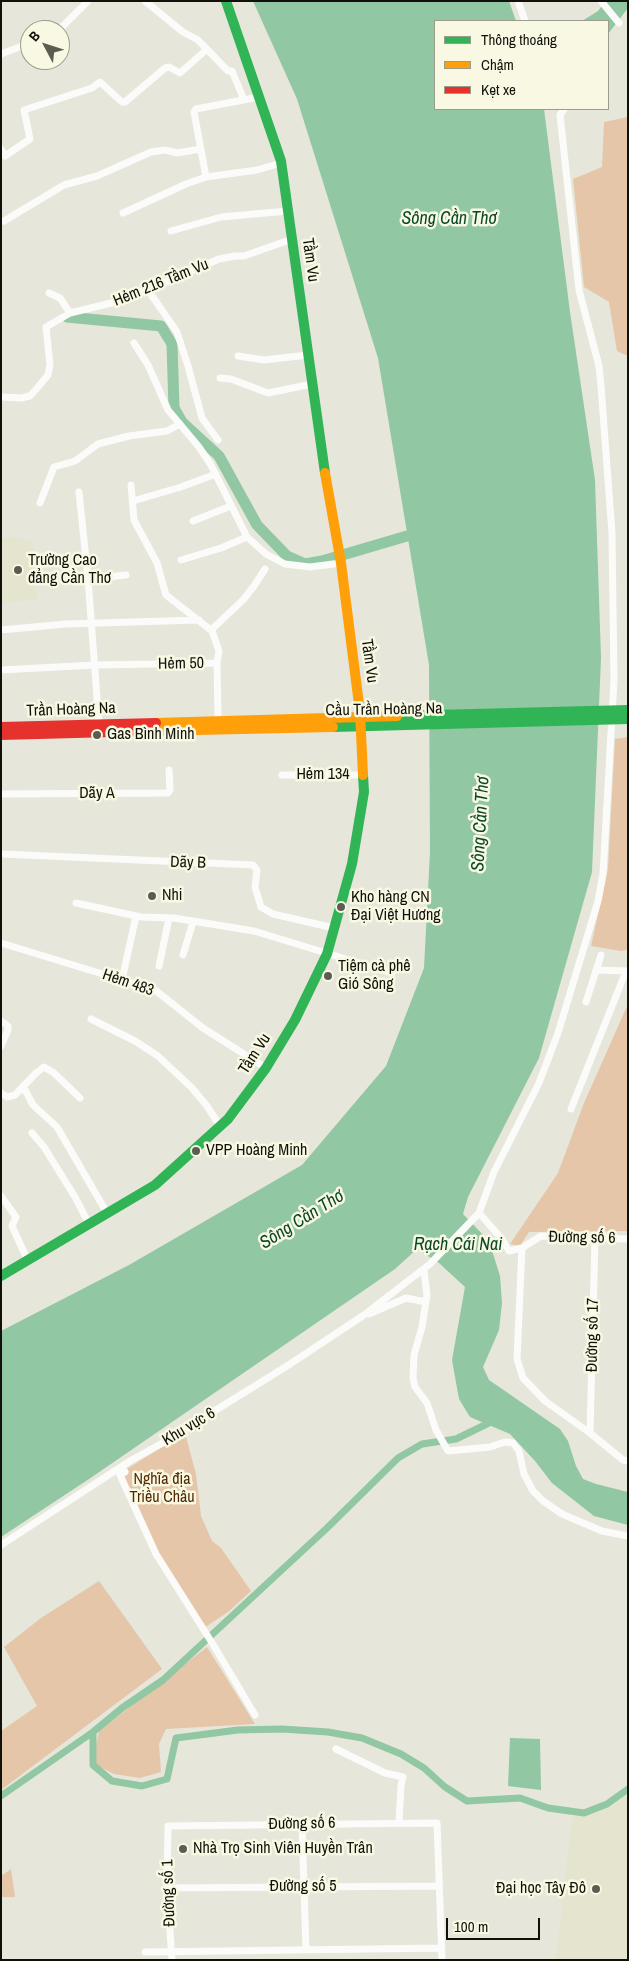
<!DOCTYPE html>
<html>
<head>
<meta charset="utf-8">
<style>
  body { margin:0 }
  #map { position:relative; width:629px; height:1961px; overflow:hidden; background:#e6e6db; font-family:"Archivo Narrow",sans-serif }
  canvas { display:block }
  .frame { position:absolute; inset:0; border:2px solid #11110a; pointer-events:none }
  .legend { position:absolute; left:434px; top:20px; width:175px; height:90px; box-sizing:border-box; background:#f8f8e3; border:1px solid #9c9c8c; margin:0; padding:6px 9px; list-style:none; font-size:15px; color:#11110a }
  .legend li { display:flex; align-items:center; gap:10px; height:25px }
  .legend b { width:25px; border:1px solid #9c9c8c }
  .north { position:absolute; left:20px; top:20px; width:50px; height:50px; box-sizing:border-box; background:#f8f8e3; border:1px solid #9c9c8c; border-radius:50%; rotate:310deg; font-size:14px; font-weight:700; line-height:20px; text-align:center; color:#11110a }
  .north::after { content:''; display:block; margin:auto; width:18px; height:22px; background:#5c5c53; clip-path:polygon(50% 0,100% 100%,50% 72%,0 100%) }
  .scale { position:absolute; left:446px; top:1918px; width:94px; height:22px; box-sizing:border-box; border:2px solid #11110a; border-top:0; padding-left:6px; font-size:15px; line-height:18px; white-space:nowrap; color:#11110a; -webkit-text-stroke:4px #f8f8e3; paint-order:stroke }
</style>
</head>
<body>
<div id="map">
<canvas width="629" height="1961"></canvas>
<div class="frame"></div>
<ul class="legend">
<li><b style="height:6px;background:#30b455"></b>Thông thoáng</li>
<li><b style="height:6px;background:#ff9f0a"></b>Chậm</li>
<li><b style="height:6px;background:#e5322d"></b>Kẹt xe</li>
</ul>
<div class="north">B</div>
<div class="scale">100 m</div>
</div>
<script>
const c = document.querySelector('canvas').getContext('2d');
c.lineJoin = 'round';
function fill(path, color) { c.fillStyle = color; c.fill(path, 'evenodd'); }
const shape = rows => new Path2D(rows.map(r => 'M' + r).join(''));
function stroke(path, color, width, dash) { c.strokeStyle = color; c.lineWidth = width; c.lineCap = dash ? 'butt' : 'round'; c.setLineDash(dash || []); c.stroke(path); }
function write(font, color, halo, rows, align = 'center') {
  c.font = font + ' "Archivo Narrow",sans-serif'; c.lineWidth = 5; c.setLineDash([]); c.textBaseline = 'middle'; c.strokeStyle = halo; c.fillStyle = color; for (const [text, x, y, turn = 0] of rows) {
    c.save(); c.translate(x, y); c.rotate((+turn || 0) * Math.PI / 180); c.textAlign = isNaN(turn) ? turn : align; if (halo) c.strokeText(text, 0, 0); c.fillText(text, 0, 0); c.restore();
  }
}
fill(shape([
  [11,537,32,541,37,599,1,603,1,539],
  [628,1793,628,1960,556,1960,572,1818,616,1800]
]), '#e4e4cf');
fill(shape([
  [628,117,628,356,617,351,609,302,584,287,573,179,602,167,604,122],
  [628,737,628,948,626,950,621,951,591,946,608,869,615,739],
  [628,1004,628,1231,529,1232,520,1246,510,1244,558,1173,584,1103],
  [185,1433,196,1474,201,1516,212,1541,221,1548,251,1591,228,1612,201,1630,151,1551,117,1475],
  [99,1581,162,1669,1,1790,1,1731,37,1706,4,1647,41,1618],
  [207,1647,255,1724,166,1729,159,1744,161,1772,140,1778,114,1774,96,1765,95,1751,99,1731],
  [11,1869,15,1897,1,1897,1,1876]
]), '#e5c6a8');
fill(shape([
  [253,1,509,1,516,21,435,21,435,109,544,109,570,312,595,480,601,658,592,872,539,1058,468,1197,463,1214,489,1241,500,1276,502,1303,499,1330,483,1367,489,1380,560,1429,568,1441,576,1466,583,1479,596,1484,628,1492,628,1525,594,1516,552,1483,535,1461,510,1434,470,1417,459,1399,452,1360,465,1287,439,1263,417,1249,395,1269,89,1479,1,1537,1,1331,129,1265,302,1165,386,1066,424,968,430,852,429,665,378,358,297,99],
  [606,1,628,1,628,8,608,34,608,21,582,21,598,11],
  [510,1738,540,1739,541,1790,508,1786]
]), '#91c7a2');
stroke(shape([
  [93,1732,93,1765,112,1781,142,1786,167,1779,176,1738,238,1730,282,1729,328,1732,362,1738,401,1754,424,1768,445,1787,467,1801,520,1798,548,1808,584,1813,607,1804,628,1789],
  [1,1796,93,1732,122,1708,163,1680,327,1528,398,1458,422,1444,456,1439,495,1420]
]), '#91c7a2', 7);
stroke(shape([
  [67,317,161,326,172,344,174,408,182,422,219,456,257,525,287,556,305,564,322,561,407,536]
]), '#91c7a2', 11);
stroke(shape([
  [145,1,183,32,198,40,228,71,232,71,244,100],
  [518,1,525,21],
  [601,1,619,23],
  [59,30,88,1],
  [1,54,30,43],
  [259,97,196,109,194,112,206,177,257,170,281,163],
  [564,109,560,115,579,290,599,366,601,386,612,533,614,680,603,874,598,901,558,1033,539,1083,494,1172,479,1213,502,1239,509,1251,522,1248,541,1236,628,1239],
  [1,149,5,156,30,139,24,110,92,88,100,82,122,102,125,102,165,68,169,67,180,73,207,49],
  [123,213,186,184,206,177],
  [4,221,64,185,97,176,151,152,165,150,177,153,201,149],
  [171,231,221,217,288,211],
  [148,290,177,332,188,366,202,418,218,440],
  [49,293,60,298,70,313],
  [134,343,148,365,168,410,199,447,211,465,247,537,266,554,285,564,310,567,341,563],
  [238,356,264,360,308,355],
  [220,378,231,379,268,393,312,384],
  [1,397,21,398,30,396,38,387,48,375,50,365,46,327,70,313,128,299,219,259,235,256,244,256,292,239],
  [178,488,216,474],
  [79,492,88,579,99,724],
  [133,501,174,489],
  [40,503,54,467,75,461,98,444,129,436,167,431,180,424],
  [193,521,231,506],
  [181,560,221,548,247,537],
  [88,579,126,575],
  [1,630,66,624,199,620],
  [211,630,243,600,254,586,265,569],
  [217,663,218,716],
  [1,670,95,665,217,663,219,651,212,631,166,595,157,563,134,520,131,485],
  [282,775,363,775],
  [1,794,168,793,170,790,169,770],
  [1,854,253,865,257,870,255,887,261,907,273,914,334,928],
  [76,903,141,917,174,918,254,931,392,973],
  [1,943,155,990,203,1028,266,1068],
  [183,955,193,922],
  [159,966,169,918],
  [596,970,628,971],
  [122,980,136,916],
  [586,1002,601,955],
  [91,1019,135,1041,158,1056,192,1088,207,1106,220,1126],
  [1,1021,8,1026,8,1030,1,1046],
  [23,1086,33,1105,57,1127,107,1213],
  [1,1093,7,1097,15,1095,36,1073,44,1067,54,1073,80,1098],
  [571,1109,626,971],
  [32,1133,44,1147,75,1197,89,1224],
  [1,1196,16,1217,12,1226,28,1261],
  [522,1248,517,1359,523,1378,545,1401,590,1433,623,1460,628,1461],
  [424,1270,427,1295,422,1327,414,1355,413,1378,415,1387,427,1403,436,1430,448,1451,490,1447,505,1442,513,1443,519,1451,524,1474,533,1491,543,1501,562,1514,602,1531,628,1536],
  [369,1314,406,1298,426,1302],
  [590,1433,595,1238],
  [122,1467,125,1472,120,1475,156,1554,214,1646,255,1715],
  [1,1545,130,1461,166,1441,287,1366,364,1315,430,1264,479,1213],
  [336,1749,385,1773,403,1777,401,1785,399,1823],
  [302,1824,306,1950],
  [167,1888,439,1886],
  [145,1952,442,1948],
  [172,1960,167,1888,168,1826,437,1823,442,1960]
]), '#fbfbfa', 7);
stroke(shape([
  [226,1,281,161,325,473],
  [397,716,628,710],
  [333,727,628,719],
  [1,1276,155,1185,228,1119,266,1068,295,1020,327,954,352,864,364,792,363,775]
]), '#30b455', 10);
stroke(shape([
  [325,473,341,563,360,712,363,775],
  [156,723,397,716],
  [150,731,333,727]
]), '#ff9f0a', 10);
stroke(shape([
  [1,727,156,723],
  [1,735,150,731]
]), '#e5322d', 10);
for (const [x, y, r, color] of [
  [18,570,5,"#5c5c53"],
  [97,735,5,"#5c5c53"],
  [152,896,5,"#5c5c53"],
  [341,907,5,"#5c5c53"],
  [328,976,5,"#5c5c53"],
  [196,1151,5,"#5c5c53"],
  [183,1849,5,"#5c5c53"],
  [596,1889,5,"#5c5c53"]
]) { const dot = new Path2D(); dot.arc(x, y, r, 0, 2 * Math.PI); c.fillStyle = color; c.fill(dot); stroke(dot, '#f8f8e3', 2); }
write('16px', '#11110a', '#f8f8e3', [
  ["Tầm Vu",310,260,82],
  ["Hẻm 216 Tầm Vu",161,283,-22],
  ["Tầm Vu",369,661,82],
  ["Hẻm 50",181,664,-1],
  ["Trần Hoàng Na",71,710,-2],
  ["Cầu Trần Hoàng Na",384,710,-1],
  ["Hẻm 134",323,775],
  ["Dãy A",97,794],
  ["Dãy B",188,863,2],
  ["Hẻm 483",128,983,19],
  ["Tầm Vu",255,1054,-57],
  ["Đường số 6",582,1238,1],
  ["Đường số 17",593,1335,-89],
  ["Khu vực 6",189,1427,-31],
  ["Đường số 6",302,1824,-1],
  ["Đường số 5",303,1887],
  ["Đường số 1",169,1893,-92]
]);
write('16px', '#11110a', '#f8f8e3', [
  ["Trường Cao",28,561],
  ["đẳng Cần Thơ",28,579],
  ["Gas Bình Minh",107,735],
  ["Nhi",162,896],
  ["Kho hàng CN",351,898],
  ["Đại Việt Hương",351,916],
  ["Tiệm cà phê",338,967],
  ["Gió Sông",338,985],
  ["VPP Hoàng Minh",206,1151],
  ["Nhà Trọ Sinh Viên Huyền Trân",193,1849],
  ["Đại học Tây Đô",586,1889,"right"]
], 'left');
write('16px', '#522800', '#f8f8e3', [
  ["Nghĩa địa",162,1480],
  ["Triều Châu",162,1498]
]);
write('italic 18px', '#084728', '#f8f8e3', [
  ["Sông Cần Thơ",449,219],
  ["Sông Cần Thơ",481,824,-87],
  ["Sông Cần Thơ",302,1220,-32],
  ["Rạch Cái Nai",458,1245]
]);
</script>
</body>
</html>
